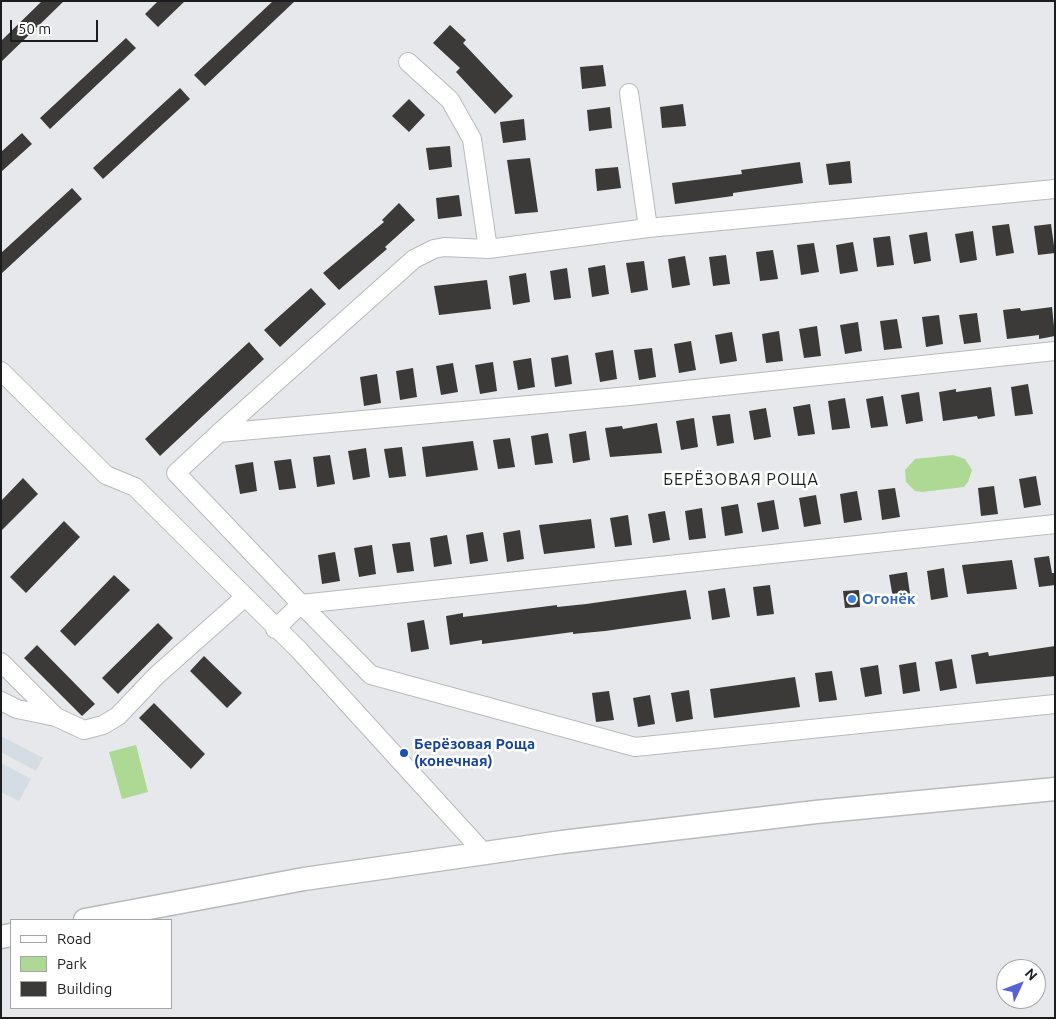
<!DOCTYPE html>
<html>
<head>
<meta charset="utf-8">
<style>
  body { margin:0 }
  #map { position:relative; width:1056px; height:1019px; overflow:hidden; background:#e6e8eb; font-family:Ubuntu,sans-serif }
  canvas { display:block }
  .frame { position:absolute; inset:0; border:2px solid #1c1d1e; pointer-events:none }
  .legend { position:absolute; left:10px; top:919px; width:162px; height:90px; box-sizing:border-box; background:#fff; border:1px solid #a4a5a5; margin:0; padding:6px 9px; list-style:none; font-size:15px; color:#1c1d1e }
  .legend li { display:flex; align-items:center; gap:10px; height:25px }
  .legend b { width:25px; border:1px solid #a4a5a5 }
  .north { position:absolute; left:996px; top:959px; width:50px; height:50px; box-sizing:border-box; background:#fff; border:1px solid #a4a5a5; border-radius:50%; rotate:47deg; font-size:14px; font-weight:700; line-height:20px; text-align:center; color:#1c1d1e }
  .north::after { content:''; display:block; margin:auto; width:18px; height:22px; background:#5861d8; clip-path:polygon(50% 0,100% 100%,50% 72%,0 100%) }
  .scale { position:absolute; left:10px; top:20px; width:88px; height:22px; box-sizing:border-box; border:2px solid #1c1d1e; border-top:0; padding-left:6px; font-size:15px; line-height:18px; white-space:nowrap; color:#1c1d1e; -webkit-text-stroke:4px #fff; paint-order:stroke }
</style>
</head>
<body>
<div id="map">
<canvas width="1056" height="1019"></canvas>
<div class="frame"></div>
<ul class="legend">
<li><b style="height:6px;background:#fff"></b>Road</li>
<li><b style="height:14px;background:#add995"></b>Park</li>
<li><b style="height:14px;background:#3c3a39"></b>Building</li>
</ul>
<div class="north">N</div>
<div class="scale">50 m</div>
</div>
<script>
const c = document.querySelector('canvas').getContext('2d');
c.lineJoin = 'round';
function fill(path, color) { c.fillStyle = color; c.fill(path, 'evenodd'); }
const shape = rows => new Path2D(rows.map(r => 'M' + r).join(''));
function stroke(path, color, width, dash) { c.strokeStyle = color; c.lineWidth = width; c.lineCap = dash ? 'butt' : 'round'; c.setLineDash(dash || []); c.stroke(path); }
function write(font, color, halo, rows, align = 'center') {
  c.font = font + ' Ubuntu,sans-serif'; c.lineWidth = 5; c.setLineDash([]); c.textBaseline = 'middle'; c.strokeStyle = halo; c.fillStyle = color; for (const [text, x, y, turn = 0] of rows) {
    c.save(); c.translate(x, y); c.rotate((+turn || 0) * Math.PI / 180); c.textAlign = isNaN(turn) ? turn : align; if (halo) c.strokeText(text, 0, 0); c.fillText(text, 0, 0); c.restore();
  }
}
fill(shape([
  [1,736,43,758,36,771,1,752],
  [1,763,31,779,19,801,1,792]
]), '#d4dce4');
fill(shape([
  [953,455,965,459,972,470,968,482,964,487,922,492,915,491,906,482,905,470,915,459],
  [136,745,148,792,122,799,109,752]
]), '#add995');
fill(shape([
  [42,1,64,1,1,62,1,41],
  [158,1,185,1,158,27,145,14],
  [273,1,295,1,205,86,194,75],
  [450,25,466,40,463,43,513,96,495,114,456,72,460,68,433,43],
  [126,38,136,48,50,129,40,118],
  [603,65,606,86,582,89,580,67],
  [180,88,190,99,103,179,93,168],
  [409,99,425,115,409,132,392,116],
  [683,104,686,126,662,128,660,107],
  [610,107,612,128,589,131,587,110],
  [524,119,526,140,503,143,500,122],
  [22,133,32,144,1,172,1,152],
  [450,146,452,167,429,170,426,148],
  [530,158,538,212,515,214,507,160],
  [850,161,852,183,829,185,826,164],
  [800,162,803,183,733,193,733,196,675,204,672,183,742,174,741,170],
  [618,167,621,188,597,191,595,169],
  [72,188,82,199,1,274,1,253],
  [459,195,462,216,438,219,436,198],
  [399,203,415,220,385,247,387,249,339,290,323,273,384,222,382,220],
  [1009,224,1014,253,996,256,992,226],
  [1051,224,1055,253,1038,255,1034,226],
  [973,231,977,260,960,263,955,234],
  [927,232,931,261,914,264,909,235],
  [890,236,894,265,877,267,873,238],
  [853,242,858,271,840,274,836,245],
  [814,243,819,272,801,275,797,245],
  [773,250,778,279,760,281,756,252],
  [726,255,730,284,713,286,709,257],
  [685,256,690,285,672,288,668,259],
  [644,261,648,290,631,293,626,263],
  [605,265,609,294,592,297,588,268],
  [567,268,571,298,554,300,550,271],
  [526,273,530,302,513,305,509,276],
  [487,280,491,309,439,315,434,286],
  [311,288,326,304,280,347,264,330],
  [1052,307,1055,336,1039,339,1039,335,1007,339,1003,310,1020,308,1021,311],
  [977,313,981,342,964,344,959,315],
  [939,315,943,344,926,347,922,317],
  [897,319,902,348,884,350,880,321],
  [858,322,862,351,845,354,840,325],
  [817,326,821,356,804,358,799,329],
  [779,331,783,361,766,363,762,334],
  [732,332,737,361,720,364,715,335],
  [691,341,696,370,679,373,674,344],
  [249,342,264,359,160,456,145,439],
  [652,348,656,377,639,380,634,350],
  [613,350,617,379,600,382,595,353],
  [568,355,572,384,555,387,551,358],
  [531,358,535,387,518,390,513,361],
  [493,362,497,391,480,394,475,365],
  [453,363,458,392,441,395,436,366],
  [413,368,417,397,400,400,396,371],
  [377,374,381,403,364,406,360,377],
  [1028,384,1033,414,1015,416,1011,387],
  [991,387,995,416,978,419,977,416,943,421,939,392,956,389,956,392],
  [919,392,923,421,906,424,901,395],
  [883,396,888,426,871,428,866,399],
  [845,398,850,428,832,430,828,401],
  [810,404,815,434,798,436,793,407],
  [766,408,771,437,754,440,749,411],
  [730,414,734,443,717,446,712,416],
  [694,418,698,447,681,450,676,421],
  [657,423,662,453,610,457,605,428,622,426,623,429],
  [586,431,590,460,573,463,569,434],
  [548,433,553,463,535,465,531,436],
  [510,438,515,467,498,469,493,440],
  [473,441,478,470,426,477,422,447],
  [402,447,406,476,389,478,384,449],
  [366,448,370,477,353,480,348,451],
  [330,455,335,484,317,487,313,457],
  [291,459,296,488,279,490,274,461],
  [253,462,257,491,240,494,235,465],
  [1036,476,1041,505,1024,508,1019,479],
  [23,478,38,494,1,531,1,501],
  [994,486,998,514,981,516,978,488],
  [895,488,900,517,882,520,878,490],
  [857,491,862,520,844,523,840,494],
  [816,495,821,524,804,527,799,498],
  [774,500,779,529,762,532,757,503],
  [738,504,743,533,725,536,721,507],
  [702,508,706,538,689,540,685,511],
  [665,511,670,540,653,543,648,514],
  [628,515,632,545,615,547,610,518],
  [591,519,595,548,544,554,539,525],
  [64,521,80,537,26,593,10,577],
  [520,530,524,559,507,562,503,533],
  [483,532,488,561,470,564,466,535],
  [447,535,452,564,434,567,430,538],
  [410,542,414,571,397,573,392,544],
  [372,545,376,574,359,577,354,548],
  [335,552,340,581,322,584,318,555],
  [1049,556,1052,573,1055,573,1055,585,1039,587,1034,558],
  [1012,560,1017,589,967,594,962,565],
  [944,568,948,597,931,600,927,571],
  [907,572,911,601,894,604,889,575],
  [114,575,130,590,75,646,60,631],
  [770,585,774,614,757,616,753,587],
  [725,588,730,617,712,620,708,591],
  [686,590,691,619,605,631,573,634,573,632,482,644,482,640,450,645,446,616,463,613,463,617,557,605,557,607,586,604],
  [859,590,860,607,845,608,843,591],
  [424,620,429,649,411,652,407,623],
  [158,623,173,638,118,694,102,678],
  [37,645,95,704,82,716,24,658],
  [1055,646,1055,676,976,684,971,655,988,652,989,656],
  [204,656,242,693,227,708,190,671],
  [952,659,957,688,940,691,935,662],
  [916,662,920,691,903,694,899,665],
  [878,665,882,694,865,697,860,668],
  [832,671,837,700,819,702,815,673],
  [795,677,800,707,714,718,710,689],
  [689,690,693,719,676,722,671,693],
  [609,691,614,720,596,722,592,693],
  [650,695,655,724,638,727,633,698],
  [154,703,205,754,191,769,139,718]
]), '#3c3a39');
const minor = shape([
  [408,62,450,100,472,139,488,249],
  [629,93,648,228],
  [1055,351,629,396,219,433,176,473,301,604,1055,524],
  [1,371,106,475,135,487,299,650,484,853],
  [219,433,414,259,434,249,444,247,488,249,648,228,1055,189],
  [275,629,301,604,371,675,635,747,1055,704],
  [1,662,56,717,84,730,103,725,118,716,156,676,245,597],
  [1,701,17,709,56,717]
]);
const major = shape([
  [85,920,304,879,562,842,816,812,1055,789],
  [1,937,11,935]
]);
stroke(minor, '#b8babc', 20);
stroke(major, '#b8babc', 25);
stroke(minor, '#fff', 18);
stroke(major, '#fff', 22);
for (const [x, y, r, color] of [
  [852,599,5,"#3f7fe0"],
  [404,753,5,"#1a4fb4"]
]) { const dot = new Path2D(); dot.arc(x, y, r, 0, 2 * Math.PI); c.fillStyle = color; c.fill(dot); stroke(dot, '#fff', 2); }
write('bold 15px', '#366cbe', '#fff', [
  ["Огонёк",862,599]
], 'left');
write('bold 15px', '#164399', '#fff', [
  ["Берёзовая Роща",414,744],
  ["(конечная)",414,761]
], 'left');
c.letterSpacing = '1px';
write('16px', '#1c1d1e', '#fff', [
  ["БЕРЁЗОВАЯ РОЩА",741,480]
]);
c.letterSpacing = '0px';
</script>
</body>
</html>
